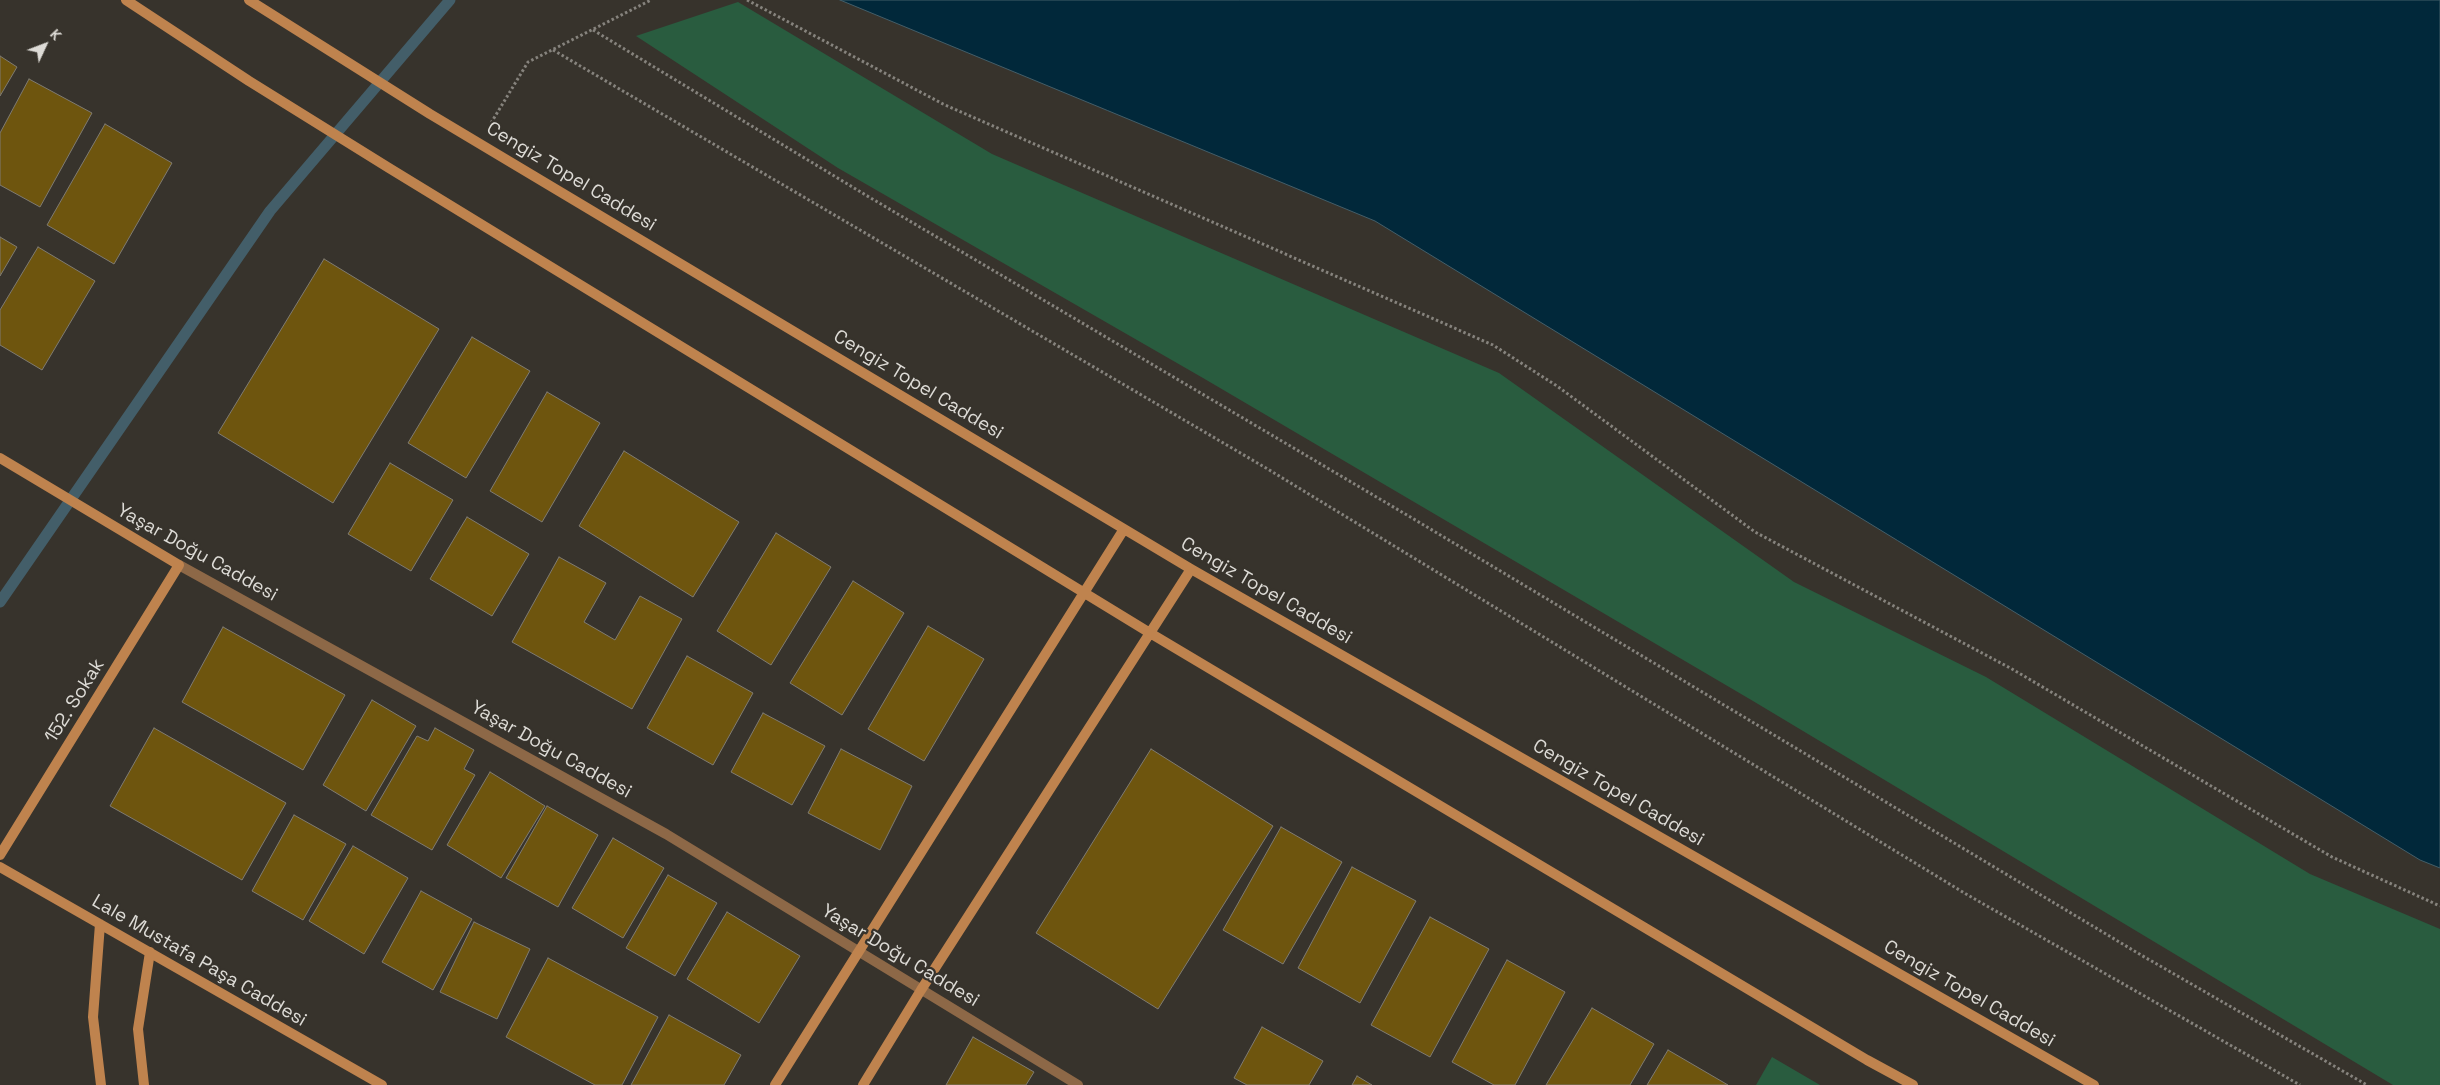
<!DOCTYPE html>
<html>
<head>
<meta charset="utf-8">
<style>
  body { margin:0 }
  #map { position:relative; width:2440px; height:1085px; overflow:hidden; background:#37332c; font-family:"Space Grotesk",sans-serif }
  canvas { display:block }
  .north { position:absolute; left:20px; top:20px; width:50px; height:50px; -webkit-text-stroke:4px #37332c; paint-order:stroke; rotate:47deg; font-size:14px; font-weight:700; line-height:20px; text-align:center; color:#dddbd6 }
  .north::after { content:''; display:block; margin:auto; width:18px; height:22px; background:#dddbd6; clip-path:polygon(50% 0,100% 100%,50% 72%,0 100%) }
</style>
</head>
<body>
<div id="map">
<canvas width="2440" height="1085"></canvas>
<div class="north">K</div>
</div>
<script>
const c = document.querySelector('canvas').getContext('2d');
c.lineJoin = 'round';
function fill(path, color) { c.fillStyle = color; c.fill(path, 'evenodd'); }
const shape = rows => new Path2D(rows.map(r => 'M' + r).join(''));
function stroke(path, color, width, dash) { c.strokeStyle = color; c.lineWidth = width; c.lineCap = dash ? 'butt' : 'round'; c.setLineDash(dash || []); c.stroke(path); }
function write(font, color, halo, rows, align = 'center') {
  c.font = font + ' "Space Grotesk",sans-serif'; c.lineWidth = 4.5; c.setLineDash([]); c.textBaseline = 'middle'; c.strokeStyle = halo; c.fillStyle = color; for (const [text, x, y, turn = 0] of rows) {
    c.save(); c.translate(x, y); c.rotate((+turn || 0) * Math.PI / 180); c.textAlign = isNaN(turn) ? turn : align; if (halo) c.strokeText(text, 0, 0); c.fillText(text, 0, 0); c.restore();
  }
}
fill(shape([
  [738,2,992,154,1499,373,1794,582,1986,677,2310,874,2440,929,2440,1085,2393,1085,1753,701,1203,378,838,168,636,36],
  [1772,1057,1820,1085,1756,1085]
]), '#295c3f');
const water = shape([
  [840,0,2440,0,2440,868,2420,860,1375,221,840,0]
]);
fill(water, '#01283a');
stroke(water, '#435e69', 1);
stroke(shape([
  [0,602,270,211,450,0]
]), '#435e69', 11);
const building = shape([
  [0,56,17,67,0,96,0,56],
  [29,79,92,113,40,207,0,185,0,133,29,79],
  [105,124,172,163,114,264,47,225,105,124],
  [0,237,17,247,0,276,0,237],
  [38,247,95,281,42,370,0,345,0,310,38,247],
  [324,259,439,329,333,503,218,433,324,259],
  [472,337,530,371,466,478,408,443,472,337],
  [547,392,600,423,542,522,490,491,547,392],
  [624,451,739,522,693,597,579,526,624,451],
  [390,463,453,500,411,571,348,534,390,463],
  [467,517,529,554,492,616,430,579,467,517],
  [776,533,831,567,771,665,717,631,776,533],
  [559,557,606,583,584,622,615,640,640,596,682,619,632,709,512,642,559,557],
  [853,581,904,613,842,715,790,683,853,581],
  [928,626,984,659,924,761,868,729,928,626],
  [223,627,345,695,303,770,182,702,223,627],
  [687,656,753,693,713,765,647,728,687,656],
  [372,700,416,726,366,811,323,785,372,700],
  [763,713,825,746,792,805,731,772,763,713],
  [154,728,286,803,242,880,110,806,154,728],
  [435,728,474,750,464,769,475,775,432,850,371,815,417,736,428,741,435,728],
  [841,749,912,786,880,850,808,813,841,749],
  [1151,749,1273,826,1158,1009,1036,933,1151,749],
  [490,772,545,806,501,878,447,845,490,772],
  [547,806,598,835,558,907,506,878,547,806],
  [294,815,346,844,303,920,252,891,294,815],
  [1281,827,1342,862,1283,964,1223,930,1281,827],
  [613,838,664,868,623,938,572,908,613,838],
  [353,846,408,878,364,954,309,921,353,846],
  [1352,867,1416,901,1360,1003,1298,968,1352,867],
  [668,875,717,903,675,976,626,948,668,875],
  [421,891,472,919,433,990,382,962,421,891],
  [727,912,800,956,759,1023,687,979,727,912],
  [1430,917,1489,949,1430,1057,1371,1025,1430,917],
  [474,922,530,949,497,1019,440,992,474,922],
  [548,958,658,1017,622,1085,595,1085,506,1037,548,958],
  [1507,960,1565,992,1515,1085,1494,1085,1452,1062,1507,960],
  [1592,1008,1654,1044,1630,1085,1546,1085,1592,1008],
  [669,1015,741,1055,724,1085,631,1085,669,1015],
  [1262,1027,1323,1061,1309,1085,1247,1085,1234,1078,1262,1027],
  [973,1037,1034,1072,1026,1085,946,1085,973,1037],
  [1668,1050,1728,1085,1647,1085,1668,1050],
  [1357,1076,1372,1085,1352,1085,1357,1076]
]);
fill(building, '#6e550e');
stroke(building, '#7f7b72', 1);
stroke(shape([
  [747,0,943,104,1493,345,1557,386,1755,532,2012,669,2332,857,2440,906],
  [593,30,864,194,1412,518,2141,955,2367,1085],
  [553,50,1266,468,1966,894,2300,1085],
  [491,123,528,62,651,0]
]), '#86837d', 3, [2.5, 2.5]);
stroke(shape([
  [179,565,666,834,1078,1085]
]), '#8d6847', 10);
stroke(shape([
  [126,0,249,81,389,168,1150,633,1867,1060,1913,1085],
  [249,0,430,114,1191,569,2094,1085],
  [0,458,179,565,0,855],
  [0,867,382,1085],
  [100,924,93,1017,101,1085],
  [144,1085,138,1029,150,952],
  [775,1085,1124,529],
  [863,1085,921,990,1191,569]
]), '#bf834e', 10);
write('19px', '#dddbd6', '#37332c', [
  ["Cengiz Topel Caddesi",571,177,31],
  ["Cengiz Topel Caddesi",918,385,31],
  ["Yaşar Doğu Caddesi",197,553,29],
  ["Cengiz Topel Caddesi",1266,591,30],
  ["152. Sokak",75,701,-58],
  ["Yaşar Doğu Caddesi",551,750,29],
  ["Cengiz Topel Caddesi",1618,793,30],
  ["Yaşar Doğu Caddesi",900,956,31],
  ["Lale Mustafa Paşa Caddesi",199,961,30],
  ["Cengiz Topel Caddesi",1969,994,30]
]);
</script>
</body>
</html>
